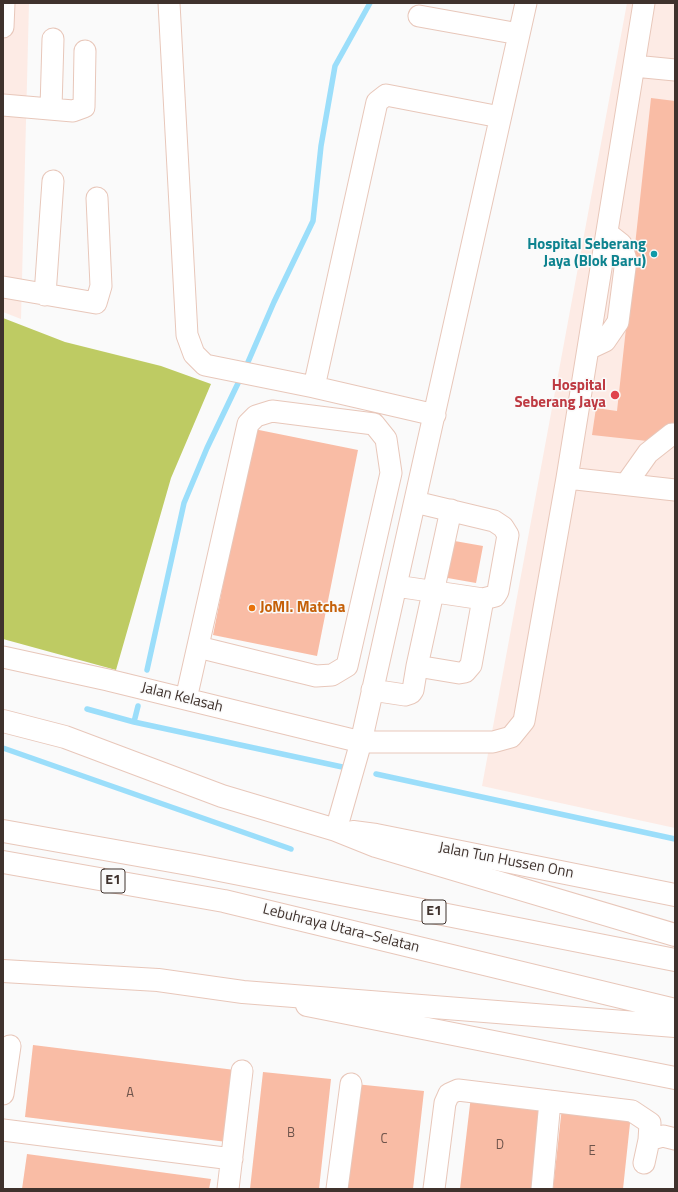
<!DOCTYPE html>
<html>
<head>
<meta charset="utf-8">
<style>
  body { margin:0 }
  #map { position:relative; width:678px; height:1192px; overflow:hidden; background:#fafafa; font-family:"Titillium Web",sans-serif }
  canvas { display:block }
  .frame { position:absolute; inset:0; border:4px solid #3f322d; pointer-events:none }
</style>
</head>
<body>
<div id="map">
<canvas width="678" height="1192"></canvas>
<div class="frame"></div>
</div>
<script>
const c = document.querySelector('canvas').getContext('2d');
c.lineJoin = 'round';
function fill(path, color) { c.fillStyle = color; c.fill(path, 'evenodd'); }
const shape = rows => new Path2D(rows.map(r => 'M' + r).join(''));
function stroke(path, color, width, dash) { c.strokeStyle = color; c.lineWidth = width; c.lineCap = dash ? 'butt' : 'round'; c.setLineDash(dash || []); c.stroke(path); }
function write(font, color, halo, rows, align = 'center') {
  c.font = font + ' "Titillium Web",sans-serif'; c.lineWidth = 3; c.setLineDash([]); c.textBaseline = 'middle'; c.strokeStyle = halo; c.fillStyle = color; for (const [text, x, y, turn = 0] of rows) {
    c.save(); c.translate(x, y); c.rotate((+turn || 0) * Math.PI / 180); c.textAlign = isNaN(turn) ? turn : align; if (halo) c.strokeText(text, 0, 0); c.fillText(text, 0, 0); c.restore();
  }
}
fill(shape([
  [3,3,29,3,21,319,3,312],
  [627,3,675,3,675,828,482,786]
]), '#fdebe5');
fill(shape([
  [3,318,65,342,161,366,211,384,171,478,116,670,3,639]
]), '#becb63');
stroke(shape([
  [245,369,274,302,313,221,321,146,335,66,370,3],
  [147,670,184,503,207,448,241,377],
  [87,709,134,722,347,768],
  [134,722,138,706],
  [3,748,291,849],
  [376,774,675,839]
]), '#9bdefa', 5.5);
fill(shape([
  [651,98,675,101,675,444,592,435,596,408,617,411],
  [254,429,358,450,317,656,213,635],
  [449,540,483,546,476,583,442,577],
  [33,1045,235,1070,227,1142,25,1117],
  [263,1072,331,1079,319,1189,250,1189],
  [355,1084,424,1091,413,1189,344,1189],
  [471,1096,540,1104,531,1189,460,1189],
  [562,1107,631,1114,623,1189,553,1189],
  [27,1154,211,1179,209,1189,22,1189]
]), '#f9bca5');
const minor = shape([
  [169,3,187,335,194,354,205,365,314,387,435,415],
  [419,16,519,34],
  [3,27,4,3],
  [634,66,675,70],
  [3,105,73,111,84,107,85,51],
  [51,108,53,39],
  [3,287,96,303,101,286,97,198],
  [45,295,53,181],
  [588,349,605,341,618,322,626,260,621,244,607,233],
  [314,387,377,102,386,95,500,117],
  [567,478,675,490],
  [626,484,648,453,672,434,675,434],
  [451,510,417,666,459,673,465,672,471,665,483,599],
  [396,586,483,599,495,596,498,591,508,535,503,527,494,521,415,502],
  [3,657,108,680,361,742,493,742,511,737,524,721,567,478,644,3],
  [372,690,405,695,411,693,413,690,417,666],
  [186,699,248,424,256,416,272,411,374,424,386,439,391,473,347,666,332,675,316,676,198,647],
  [336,830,361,742,526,3],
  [3,1094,10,1046],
  [3,1130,232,1159],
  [644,1163,649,1140,663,1136,675,1139],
  [228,1189,242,1071],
  [337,1189,351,1084],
  [434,1189,445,1103,449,1094,458,1090,632,1111,650,1123,649,1140],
  [542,1189,550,1101]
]);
const major = shape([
  [353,832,376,835,675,895],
  [307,1005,675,1078]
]);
const highway = shape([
  [3,721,65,737,222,796,336,830,376,846,675,935],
  [3,831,194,865,675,960],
  [3,862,224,901,675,1010],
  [3,971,158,980,243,992,675,1026]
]);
stroke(minor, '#e8c7ba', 23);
stroke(major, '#e8c7ba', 24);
stroke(highway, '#e8c7ba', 24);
stroke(minor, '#fff', 21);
stroke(major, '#fff', 22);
stroke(highway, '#fff', 22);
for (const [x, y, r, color] of [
  [654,254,4,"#0f9aa8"],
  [615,395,5,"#e0444e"],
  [252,608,4,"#e8710a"]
]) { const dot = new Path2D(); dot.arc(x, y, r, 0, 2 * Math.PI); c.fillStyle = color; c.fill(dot); stroke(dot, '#fafafa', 1.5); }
write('13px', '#6e544b', null, [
  ["A",130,1094],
  ["B",291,1134],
  ["C",384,1140],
  ["D",500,1146],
  ["E",592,1152]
]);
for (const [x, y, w] of [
  [113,881,24],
  [434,912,24]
]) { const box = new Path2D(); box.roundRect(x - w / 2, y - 12, w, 24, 3); c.fillStyle = '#fafafa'; c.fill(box); stroke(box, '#3f322d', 1); }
write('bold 14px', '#3f322d', null, [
  ["E1",113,881],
  ["E1",434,912]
]);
write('bold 15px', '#0d838f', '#fafafa', [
  ["Hospital Seberang",646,245],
  ["Jaya (Blok Baru)",646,262]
], 'right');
write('bold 15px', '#be3a42', '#fafafa', [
  ["Hospital",606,386],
  ["Seberang Jaya",606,403]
], 'right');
write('bold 15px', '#c56008', '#fafafa', [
  ["JoMI. Matcha",260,608]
], 'left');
write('15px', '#3f322d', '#fafafa', [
  ["Jalan Kelasah",182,698,14],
  ["Jalan Tun Hussen Onn",506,861,11],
  ["Lebuhraya Utara–Selatan",341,929,14]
]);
</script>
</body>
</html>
